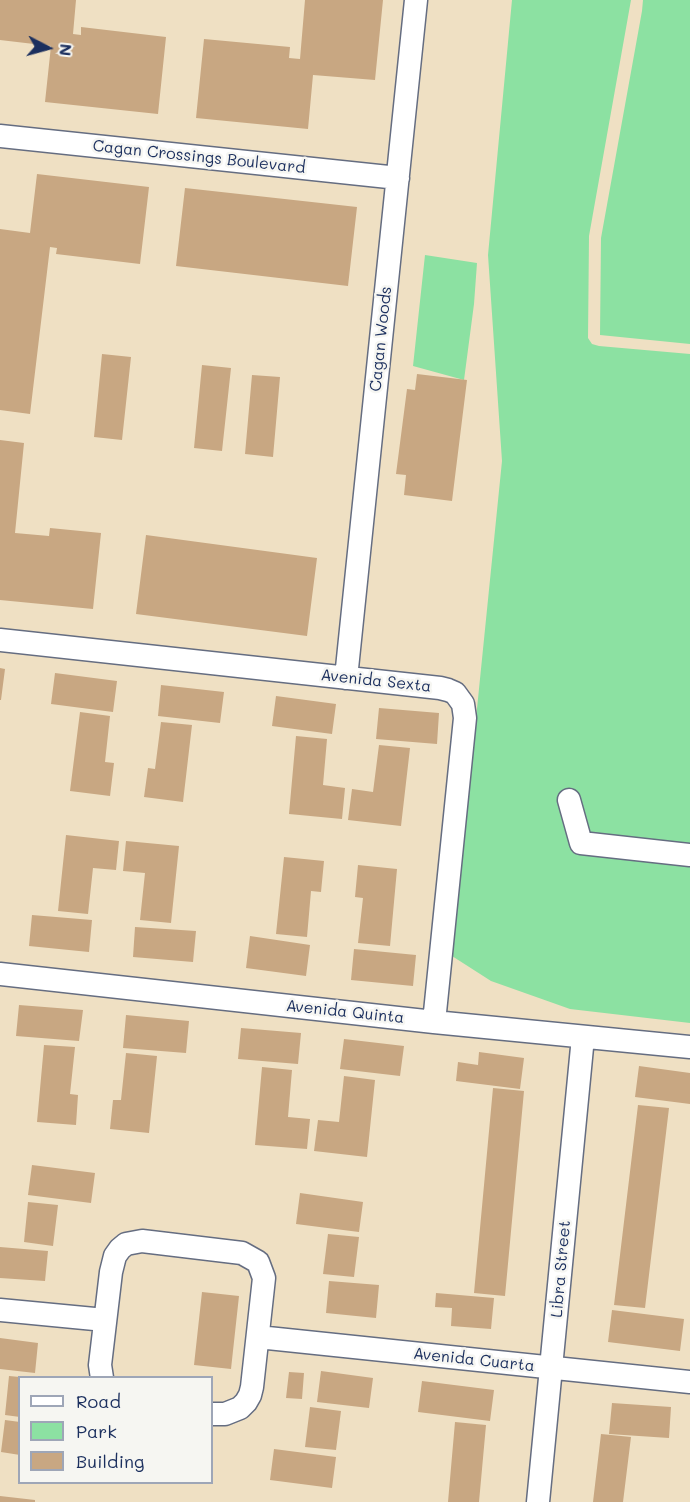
<!DOCTYPE html>
<html>
<head>
<meta charset="utf-8">
<style>
  body { margin:0 }
  #map { position:relative; width:690px; height:1502px; overflow:hidden; background:#efe0c3; font-family:Mali,sans-serif }
  canvas { display:block }
  .legend { position:absolute; left:18px; top:1376px; width:195px; height:108px; box-sizing:border-box; background:#f6f6f2; border:2px solid #9ea6b7; margin:0; padding:8px 10px; list-style:none; font-size:18px; color:#1b2f5e }
  .legend li { display:flex; align-items:center; gap:12px; height:30px }
  .legend b { width:30px; border:2px solid #9ea6b7 }
  .north { position:absolute; left:18px; top:18px; width:60px; height:60px; -webkit-text-stroke:4px #f6f6f2; paint-order:stroke; rotate:96deg; font-size:16px; font-weight:700; line-height:24px; text-align:center; color:#1b2f5e }
  .north::after { content:''; display:block; margin:auto; width:21px; height:27px; background:#1b2f5e; clip-path:polygon(50% 0,100% 100%,50% 72%,0 100%) }
</style>
</head>
<body>
<div id="map">
<canvas width="690" height="1502"></canvas>
<ul class="legend">
<li><b style="height:8px;background:#fff"></b>Road</li>
<li><b style="height:16px;background:#8ce1a2"></b>Park</li>
<li><b style="height:16px;background:#c8a782"></b>Building</li>
</ul>
<div class="north">N</div>
</div>
<script>
const c = document.querySelector('canvas').getContext('2d');
c.lineJoin = 'round';
function fill(path, color) { c.fillStyle = color; c.fill(path, 'evenodd'); }
const shape = rows => new Path2D(rows.map(r => 'M' + r).join(''));
function stroke(path, color, width, dash) { c.strokeStyle = color; c.lineWidth = width; c.lineCap = dash ? 'butt' : 'round'; c.setLineDash(dash || []); c.stroke(path); }
function write(font, color, halo, rows, align = 'center') {
  c.font = font + ' Mali,sans-serif'; c.lineWidth = 5; c.setLineDash([]); c.textBaseline = 'middle'; c.strokeStyle = halo; c.fillStyle = color; for (const [text, x, y, turn = 0] of rows) {
    c.save(); c.translate(x, y); c.rotate((+turn || 0) * Math.PI / 180); c.textAlign = isNaN(turn) ? turn : align; if (halo) c.strokeText(text, 0, 0); c.fillText(text, 0, 0); c.restore();
  }
}
fill(shape([
  [512,0,631,0,589,236,588,338,592,344,599,346,690,354,690,1023,570,1009,491,981,452,956,502,461,488,255],
  [643,0,690,0,690,344,600,335,601,238,642,11],
  [425,255,477,263,474,304,464,380,413,366]
]), '#8ce1a2');
fill(shape([
  [0,0,76,0,73,34,81,35,81,27,166,37,158,114,45,102,51,46,0,40],
  [305,0,383,0,375,80,313,75,308,129,196,118,204,39,290,47,289,58,300,59],
  [37,174,149,187,140,264,56,254,57,248,50,247,30,414,0,410,0,229,30,233],
  [185,188,357,207,348,286,176,266],
  [102,354,131,357,122,440,94,437],
  [202,365,231,368,222,451,194,448],
  [417,374,467,380,452,501,404,495,406,475,396,474,407,389,415,390],
  [252,375,280,377,273,457,245,454],
  [0,440,24,443,15,533,49,536,50,528,101,533,93,609,0,600],
  [146,535,317,558,307,636,136,614],
  [0,668,5,669,1,700,0,700],
  [55,673,117,681,113,712,51,704],
  [161,685,224,692,220,723,158,716],
  [276,696,336,704,332,734,272,726],
  [379,708,439,713,437,744,376,739],
  [80,712,110,716,105,762,114,763,110,796,70,791],
  [161,722,192,725,183,802,144,797,148,768,155,769],
  [296,736,327,739,323,785,345,788,342,819,289,814],
  [379,745,410,748,401,826,348,820,352,789,373,792],
  [66,835,119,841,116,870,93,868,88,914,58,911],
  [126,841,179,846,171,923,140,920,145,873,123,871],
  [284,857,324,861,321,892,311,891,307,937,276,934],
  [358,865,397,869,390,946,358,943,363,898,355,897],
  [32,915,92,920,89,952,29,946],
  [135,927,196,931,193,962,133,957],
  [250,936,310,945,306,976,246,968],
  [354,949,416,955,413,986,351,980],
  [19,1005,83,1010,79,1041,16,1036],
  [126,1015,189,1021,186,1053,123,1048],
  [241,1028,301,1033,298,1064,238,1059],
  [344,1039,404,1046,400,1076,340,1069],
  [44,1045,75,1047,70,1094,78,1095,76,1125,37,1122],
  [479,1052,524,1058,520,1089,456,1081,458,1062,478,1065],
  [126,1053,157,1056,149,1133,110,1129,113,1100,121,1100],
  [639,1066,690,1073,690,1104,635,1097],
  [262,1067,292,1070,288,1117,310,1119,307,1149,255,1145],
  [344,1076,375,1080,367,1157,314,1151,318,1120,339,1122],
  [493,1088,524,1091,505,1296,474,1293],
  [638,1105,669,1108,645,1308,614,1305],
  [32,1165,95,1173,91,1203,28,1195],
  [300,1193,363,1202,359,1232,296,1224],
  [28,1202,58,1205,53,1246,24,1242],
  [328,1234,359,1237,354,1277,323,1274],
  [0,1247,48,1251,45,1281,0,1278],
  [329,1281,379,1285,376,1318,326,1313],
  [202,1292,239,1296,231,1369,194,1365],
  [436,1293,494,1298,491,1329,451,1326,452,1308,435,1307],
  [612,1310,684,1319,680,1351,608,1342],
  [0,1338,38,1343,35,1373,0,1369],
  [321,1371,373,1378,369,1408,317,1402],
  [289,1372,304,1373,302,1399,286,1398],
  [9,1376,20,1377,20,1417,5,1415],
  [422,1381,494,1390,490,1421,418,1412],
  [612,1403,671,1407,669,1438,609,1434],
  [310,1407,341,1411,336,1450,305,1447],
  [5,1420,20,1422,20,1455,1,1452],
  [455,1422,486,1425,479,1502,448,1502],
  [601,1434,631,1437,623,1502,593,1502],
  [274,1449,336,1457,332,1488,270,1480],
  [0,1496,35,1500,35,1502,0,1502]
]), '#c8a782');
const street = shape([
  [0,136,398,178],
  [0,640,440,688,448,690,455,693,463,704,465,718,434,1022],
  [346,678,416,0],
  [569,800,581,843,690,855],
  [0,974,434,1022,690,1047],
  [0,1310,105,1320],
  [258,1337,690,1382],
  [102,1378,100,1365,111,1272,115,1256,120,1249,126,1244,142,1241,242,1253,258,1262,264,1278,252,1387,250,1395,246,1402,240,1408,225,1414,212,1414],
  [538,1502,583,1037]
]);
stroke(street, '#656d81', 25);
stroke(street, '#fff', 22);
write('16px', '#1b2f5e', '#f6f6f2', [
  ["Cagan Crossings Boulevard",199,157,6],
  ["Cagan Woods",381,339,-84],
  ["Avenida Sexta",376,681,6],
  ["Avenida Quinta",345,1012,6],
  ["Libra Street",561,1269,-85],
  ["Avenida Cuarta",474,1360,6]
]);
</script>
</body>
</html>
